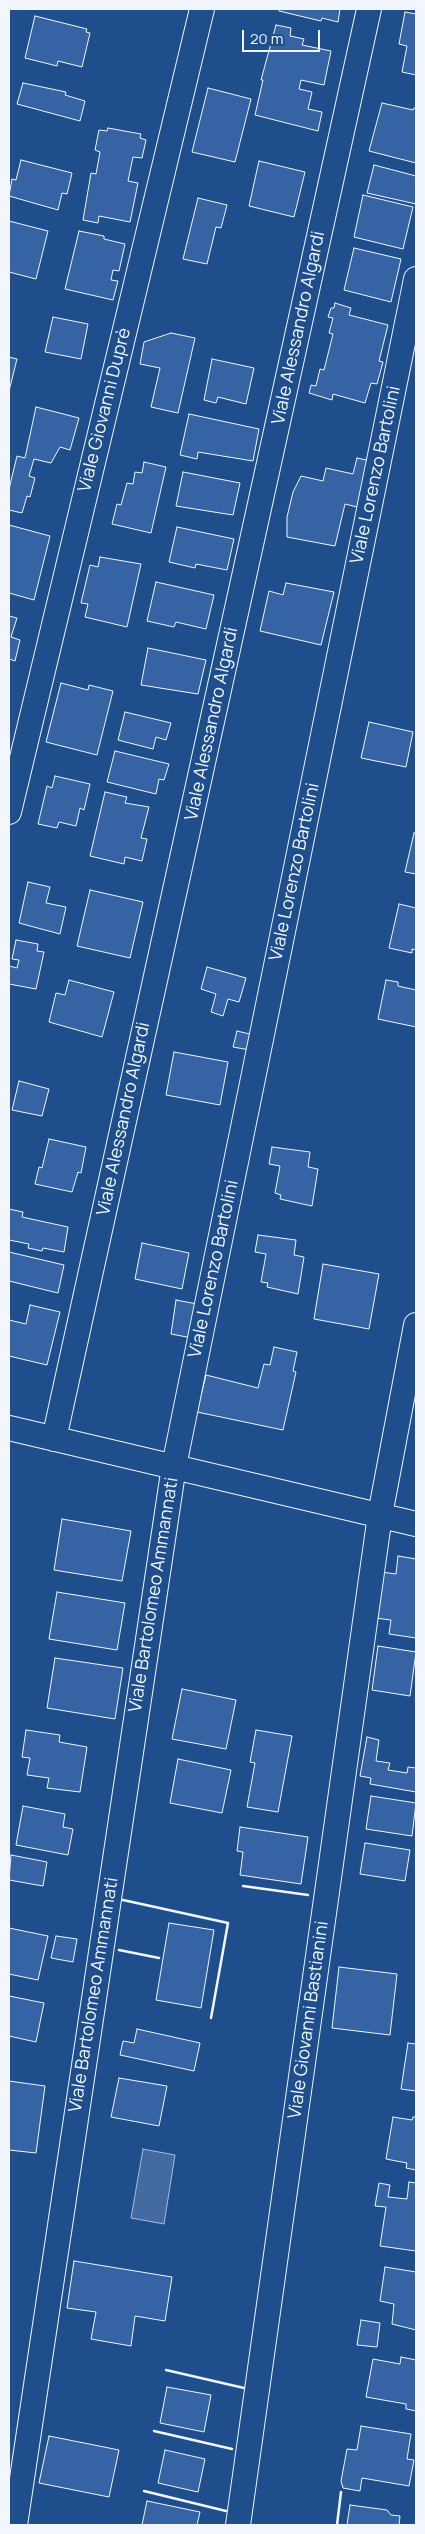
<!DOCTYPE html>
<html>
<head>
<meta charset="utf-8">
<style>
  body { margin:0 }
  #map { position:relative; width:425px; height:2534px; overflow:hidden; background:#1f4e8c; font-family:Manrope,sans-serif }
  canvas { display:block }
  .frame { position:absolute; inset:0; border:10px solid #f2f6ff; pointer-events:none }
  .scale { position:absolute; left:242px; top:30px; width:78px; height:22px; box-sizing:border-box; border:2px solid #f2f6ff; border-top:0; padding-left:6px; font-size:15px; line-height:18px; white-space:nowrap; color:#f2f6ff; -webkit-text-stroke:4px #1f4e8c; paint-order:stroke }
</style>
</head>
<body>
<div id="map">
<canvas width="425" height="2534"></canvas>
<div class="frame"></div>
<div class="scale">20 m</div>
</div>
<script>
const c = document.querySelector('canvas').getContext('2d');
c.lineJoin = 'round';
function fill(path, color) { c.fillStyle = color; c.fill(path, 'evenodd'); }
const shape = rows => new Path2D(rows.map(r => 'M' + r).join(''));
function stroke(path, color, width, dash) { c.strokeStyle = color; c.lineWidth = width; c.lineCap = dash ? 'butt' : 'round'; c.setLineDash(dash || []); c.stroke(path); }
function write(font, color, halo, rows, align = 'center') {
  c.font = font + ' Manrope,sans-serif'; c.lineWidth = 4; c.setLineDash([]); c.textBaseline = 'middle'; c.strokeStyle = halo; c.fillStyle = color; for (const [text, x, y, turn = 0] of rows) {
    c.save(); c.translate(x, y); c.rotate((+turn || 0) * Math.PI / 180); c.textAlign = isNaN(turn) ? turn : align; if (halo) c.strokeText(text, 0, 0); c.fillText(text, 0, 0); c.restore();
  }
}
const water = shape([
  [143,2149,175,2155,164,2224,131,2218,143,2149]
]);
fill(water, '#446ba0');
stroke(water, '#a8bbd7', 1);
const building = shape([
  [279,9,340,9,338,22,322,18,321,21,279,11,279,9],
  [405,12,416,14,416,75,402,72,407,46,399,44,405,12],
  [35,16,87,29,86,32,90,33,82,67,58,61,57,66,25,58,35,16],
  [276,25,291,28,290,36,304,39,302,45,331,51,324,85,301,80,299,89,312,92,308,109,322,112,318,131,255,115,263,80,261,80,276,25],
  [23,83,66,92,65,95,85,101,80,121,17,104,23,83],
  [208,88,251,99,235,162,192,152,208,88],
  [382,103,413,110,414,108,416,108,416,163,369,151,382,103],
  [108,128,141,134,140,138,146,140,142,158,133,157,128,181,138,183,130,222,99,216,98,223,83,220,91,173,96,174,100,152,95,150,99,130,107,131,108,128],
  [21,160,72,173,67,194,62,193,58,210,9,196,12,179,16,180,21,160],
  [259,161,305,172,294,217,249,206,259,161],
  [374,165,416,176,416,204,367,193,374,165],
  [363,195,413,207,403,249,354,237,363,195],
  [198,198,227,205,221,228,216,227,207,264,183,259,198,198],
  [9,221,48,231,36,279,9,272,9,221],
  [79,231,104,236,104,239,125,244,119,271,113,270,111,280,118,281,113,300,65,289,79,231],
  [354,248,401,259,391,302,344,290,354,248],
  [335,303,351,308,349,315,388,325,379,361,383,362,377,384,371,383,365,403,333,394,332,400,309,393,311,385,316,386,320,369,324,370,333,334,329,333,333,318,328,317,331,308,334,308,335,303],
  [53,317,88,324,81,359,45,352,53,317],
  [171,333,195,338,178,413,151,407,160,368,140,364,144,342,171,333],
  [9,357,17,359,9,391,9,357],
  [212,359,254,368,246,404,218,397,216,403,204,400,212,359],
  [36,407,79,418,70,450,60,447,51,463,34,459,29,476,35,478,30,497,27,496,22,513,9,510,9,489,17,456,25,458,36,407],
  [189,414,259,429,253,461,198,452,197,459,180,455,189,414],
  [357,458,371,461,361,508,345,504,335,546,287,537,287,517,293,492,301,476,323,481,326,468,353,474,357,458],
  [144,462,166,467,151,533,112,524,117,504,121,505,127,483,133,484,135,472,142,473,144,462],
  [183,472,240,483,233,515,176,506,183,472],
  [9,525,50,536,34,600,9,593,9,525],
  [177,527,234,539,227,570,196,564,195,568,169,562,177,527],
  [100,557,141,564,127,627,85,617,88,604,81,603,90,565,98,567,100,557],
  [156,582,214,595,206,629,176,622,174,627,147,621,156,582],
  [286,583,334,592,321,645,260,631,269,591,283,595,286,583],
  [9,616,17,618,11,637,20,640,15,661,9,659,9,616],
  [148,648,206,660,198,694,141,685,148,648],
  [61,683,88,690,89,685,113,691,97,755,46,742,61,683],
  [125,712,171,723,166,740,156,737,153,749,118,740,125,712],
  [369,722,413,732,406,767,361,758,369,722],
  [115,751,169,764,164,780,159,779,156,794,107,782,115,751],
  [55,776,90,784,84,810,80,808,76,826,59,822,57,828,38,824,47,786,52,788,55,776],
  [105,792,127,797,125,803,149,807,141,838,147,839,142,861,125,857,124,864,90,856,105,792],
  [414,833,416,833,416,874,405,872,414,833],
  [28,882,50,887,46,903,66,907,60,934,19,923,28,882],
  [90,890,143,902,130,958,77,946,90,890],
  [399,904,416,908,416,950,412,949,412,953,389,948,399,904],
  [16,940,38,944,37,951,44,952,36,989,9,984,9,966,17,968,19,960,12,959,16,940],
  [207,967,246,978,239,1002,228,999,223,1016,211,1012,216,994,201,989,207,967],
  [69,980,114,992,102,1037,49,1022,56,993,65,995,69,980],
  [386,980,398,982,398,986,416,990,416,1027,378,1019,386,980],
  [237,1031,254,1035,250,1050,233,1047,237,1031],
  [174,1052,228,1062,220,1105,166,1095,174,1052],
  [19,1081,49,1089,42,1116,12,1110,19,1081],
  [49,1139,86,1147,81,1173,78,1172,72,1192,35,1184,39,1167,42,1168,49,1139],
  [272,1147,310,1152,308,1167,318,1169,312,1206,280,1199,281,1195,275,1193,280,1166,269,1164,272,1147],
  [9,1209,23,1212,22,1217,68,1227,64,1252,43,1248,42,1251,28,1248,29,1244,9,1240,9,1209],
  [258,1235,296,1240,294,1255,304,1257,298,1294,267,1287,268,1283,261,1282,266,1254,255,1252,258,1235],
  [142,1243,189,1253,182,1289,135,1279,142,1243],
  [9,1252,64,1265,58,1293,9,1281,9,1252],
  [323,1264,379,1274,369,1329,314,1319,323,1264],
  [176,1300,197,1304,192,1338,171,1334,176,1300],
  [30,1305,60,1312,47,1365,9,1356,9,1320,26,1324,30,1305],
  [274,1347,297,1352,293,1371,296,1372,283,1430,197,1412,206,1375,258,1388,264,1364,270,1365,274,1347],
  [62,1519,131,1531,122,1581,54,1570,62,1519],
  [398,1556,416,1559,416,1638,389,1634,391,1620,375,1618,381,1572,396,1574,398,1556],
  [57,1592,125,1603,117,1650,49,1639,57,1592],
  [378,1646,416,1652,410,1696,372,1690,378,1646],
  [55,1658,123,1668,115,1719,47,1708,55,1658],
  [182,1689,236,1700,226,1749,172,1739,182,1689],
  [26,1730,60,1735,59,1742,87,1747,80,1792,47,1788,49,1778,27,1775,30,1758,22,1757,26,1730],
  [256,1730,292,1736,278,1812,247,1807,255,1763,250,1762,256,1730],
  [367,1737,379,1740,376,1761,390,1763,388,1770,407,1773,408,1767,416,1768,416,1792,370,1784,371,1778,360,1776,367,1737],
  [178,1759,231,1770,222,1813,170,1803,178,1759],
  [371,1796,416,1803,412,1836,366,1829,371,1796],
  [23,1806,65,1814,63,1827,73,1829,68,1855,16,1845,23,1806],
  [240,1827,308,1837,301,1884,240,1875,243,1852,237,1851,240,1827],
  [365,1843,410,1850,405,1881,360,1874,365,1843],
  [11,1855,47,1862,43,1886,9,1880,11,1855],
  [169,1923,214,1930,201,2008,156,2000,169,1923],
  [9,1928,48,1936,38,1980,9,1974,9,1928],
  [56,1936,77,1939,73,1962,51,1958,56,1936],
  [339,1967,397,1974,390,2035,332,2028,339,1967],
  [9,1996,44,2003,36,2042,9,2036,9,1996],
  [137,2029,200,2043,194,2071,120,2055,123,2041,134,2043,137,2029],
  [408,2043,416,2044,416,2091,401,2089,408,2043],
  [119,2078,167,2086,159,2126,111,2117,119,2078],
  [9,2081,45,2086,36,2153,9,2150,9,2081],
  [393,2117,412,2120,413,2117,416,2117,416,2170,406,2168,407,2163,386,2159,393,2117],
  [409,2182,416,2183,416,2251,380,2246,386,2207,375,2206,379,2183,390,2185,388,2197,407,2199,409,2182],
  [74,2261,172,2277,165,2321,135,2316,131,2346,91,2339,96,2312,67,2308,74,2261],
  [385,2267,416,2272,416,2330,392,2324,394,2304,380,2301,385,2267],
  [361,2320,380,2323,377,2347,357,2345,361,2320],
  [401,2357,416,2360,416,2411,406,2409,406,2404,366,2397,373,2359,400,2364,401,2357],
  [167,2387,211,2395,204,2432,160,2423,167,2387],
  [361,2426,411,2434,407,2459,414,2460,409,2486,362,2478,360,2491,343,2488,341,2481,347,2449,357,2450,361,2426],
  [49,2436,119,2450,109,2497,39,2483,49,2436],
  [165,2450,205,2459,198,2492,158,2483,165,2450],
  [147,2501,200,2512,197,2525,142,2525,147,2501],
  [350,2505,387,2510,391,2515,400,2516,399,2525,347,2525,350,2505]
]);
fill(building, '#3563a3');
stroke(building, '#f2f6ff', 1);
const street = shape([
  [9,812,202,9],
  [9,1428,416,1524],
  [54,1439,369,9],
  [15,2525,174,1466,416,279],
  [238,2525,380,1515,416,1325]
]);
stroke(street, '#f2f6ff', 26);
stroke(street, '#1f4e8c', 24);
stroke(shape([
  [243,1886,308,1895],
  [123,1900,228,1923,211,2018],
  [119,1950,159,1958],
  [166,2370,244,2388],
  [154,2431,232,2449],
  [144,2491,226,2511],
  [337,2525,341,2492]
]), '#f2f6ff', 2.5);
write('18px', '#f2f6ff', '#1f4e8c', [
  ["Viale Alessandro Algardi",299,328,-78],
  ["Viale Giovanni Duprè",105,410,-76],
  ["Viale Lorenzo Bartolini",376,475,-78],
  ["Viale Alessandro Algardi",212,724,-78],
  ["Viale Lorenzo Bartolini",295,872,-78],
  ["Viale Alessandro Algardi",124,1119,-78],
  ["Viale Lorenzo Bartolini",214,1269,-78],
  ["Viale Bartolomeo Ammannati",154,1595,-81],
  ["Viale Bartolomeo Ammannati",94,1995,-81],
  ["Viale Giovanni Bastianini",309,2020,-82]
]);
</script>
</body>
</html>
